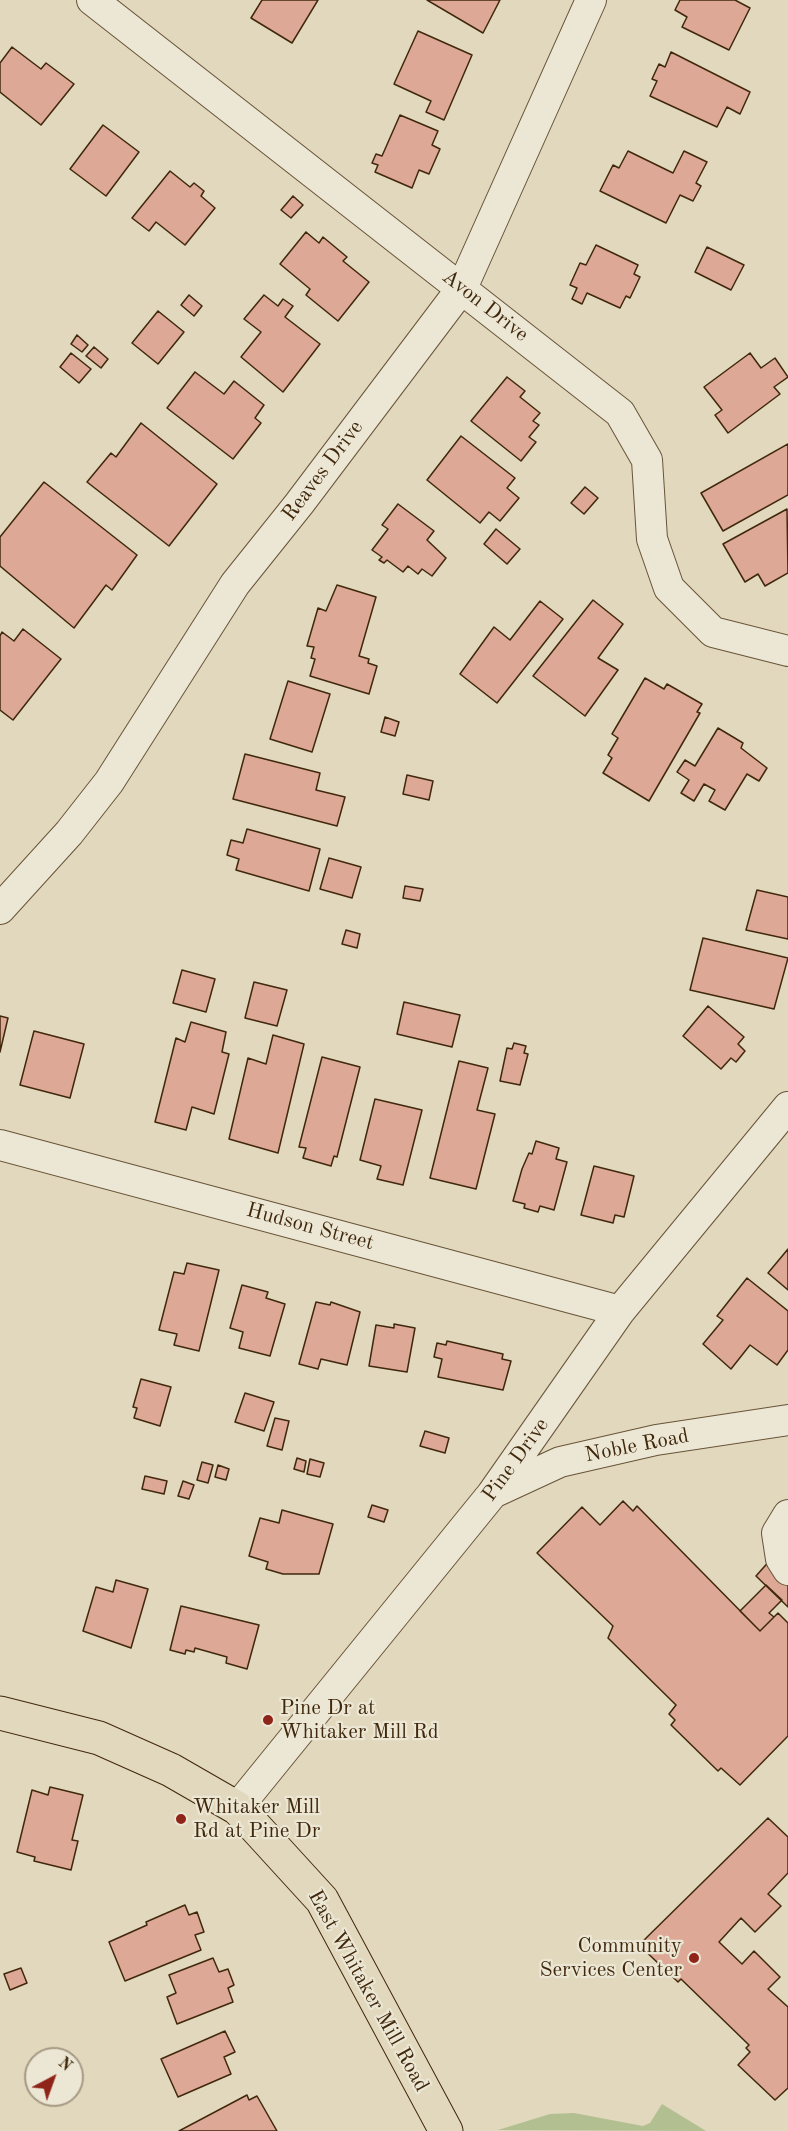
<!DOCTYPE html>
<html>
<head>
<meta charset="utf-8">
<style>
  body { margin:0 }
  #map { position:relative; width:788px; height:2131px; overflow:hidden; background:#e1d8bd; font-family:"Old Standard TT",serif }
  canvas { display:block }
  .north { position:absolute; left:24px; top:2047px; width:60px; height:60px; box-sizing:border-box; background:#ece6d4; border:2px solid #a79a84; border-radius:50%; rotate:41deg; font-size:16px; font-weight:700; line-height:24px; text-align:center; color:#40280c }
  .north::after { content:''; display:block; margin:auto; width:21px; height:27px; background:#8f2418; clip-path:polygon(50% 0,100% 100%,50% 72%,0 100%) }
</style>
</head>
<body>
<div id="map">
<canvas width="788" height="2131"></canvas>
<div class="north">N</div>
</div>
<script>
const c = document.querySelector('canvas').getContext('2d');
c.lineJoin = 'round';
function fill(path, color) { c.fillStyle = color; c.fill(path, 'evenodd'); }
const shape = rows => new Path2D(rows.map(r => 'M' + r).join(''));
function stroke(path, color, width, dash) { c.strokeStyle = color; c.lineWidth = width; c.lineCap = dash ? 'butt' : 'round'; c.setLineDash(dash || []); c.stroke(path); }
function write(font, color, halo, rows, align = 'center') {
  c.font = font + ' "Old Standard TT",serif'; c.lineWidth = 4.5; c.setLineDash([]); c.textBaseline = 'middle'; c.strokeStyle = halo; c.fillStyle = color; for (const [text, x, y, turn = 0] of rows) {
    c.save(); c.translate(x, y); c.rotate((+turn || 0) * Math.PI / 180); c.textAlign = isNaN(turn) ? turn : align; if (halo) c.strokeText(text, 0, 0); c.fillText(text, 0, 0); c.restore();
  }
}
fill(shape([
  [662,2104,706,2131,498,2130,550,2114,574,2113,643,2126,650,2123]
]), '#b2bf91');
const building = shape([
  [262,0,318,0,292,43,251,18,262,0],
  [427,0,500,0,483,33,427,0],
  [680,0,735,0,750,8,729,50,682,27,687,17,675,10,680,0],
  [418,31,472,55,444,120,426,112,431,101,394,84,418,31],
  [12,47,41,69,46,63,74,84,41,125,0,92,0,63,12,47],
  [671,52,750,92,740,114,727,107,717,127,650,96,657,81,652,79,659,64,665,67,671,52],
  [400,115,438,131,432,145,440,149,429,174,419,170,412,188,375,172,378,165,372,163,376,154,382,156,400,115],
  [103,125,139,152,106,196,70,169,103,125],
  [628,151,673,173,684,151,707,162,696,183,701,186,693,201,680,195,666,223,600,191,613,165,619,168,628,151],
  [170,171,190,187,194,183,204,191,201,196,215,208,185,245,156,222,149,231,132,218,170,171],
  [293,196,303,205,291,218,281,210,293,196],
  [306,232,319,243,323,237,347,257,343,261,369,282,338,321,306,295,310,289,280,264,306,232],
  [596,245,638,265,634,274,640,277,630,298,626,296,620,308,587,293,582,304,572,299,577,288,570,285,580,263,586,265,596,245],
  [707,247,744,265,731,290,695,272,707,247],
  [189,295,202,306,194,316,181,305,189,295],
  [264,295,278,306,283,299,293,306,285,317,320,344,283,392,241,357,261,332,244,319,264,295],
  [158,311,184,332,158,364,132,343,158,311],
  [77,335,88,345,82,352,71,344,77,335],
  [94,347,108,359,101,368,86,356,94,347],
  [71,353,91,369,79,383,60,367,71,353],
  [750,353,761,368,775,358,788,377,774,387,780,394,728,433,715,415,722,410,704,387,750,353],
  [195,372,224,394,234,381,264,405,255,418,261,423,233,459,167,408,195,372],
  [507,377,525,391,520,397,540,413,533,421,539,425,529,437,536,442,521,461,471,421,507,377],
  [141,423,217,484,169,546,87,482,111,453,116,457,141,423],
  [461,436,515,478,507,488,519,498,500,521,489,512,480,523,427,480,461,436],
  [788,444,788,495,723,531,701,493,788,444],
  [44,482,137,555,112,590,106,585,74,628,0,566,0,537,44,482],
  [585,487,598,498,584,514,571,503,585,487],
  [398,504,434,531,427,540,446,558,432,576,422,569,418,574,408,566,403,572,387,560,384,563,379,560,382,557,372,550,388,529,382,525,398,504],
  [787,509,788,573,765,586,758,574,745,582,723,544,787,509],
  [496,529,520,549,507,564,484,544,496,529],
  [337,585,376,597,359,656,369,659,368,663,377,666,369,694,310,676,315,659,311,658,314,647,307,646,318,608,326,611,337,585],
  [593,600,623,624,598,658,618,670,585,716,533,676,593,600],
  [540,601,563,619,497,703,460,674,494,627,510,640,540,601],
  [23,629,61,659,13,720,0,710,0,636,2,632,14,641,23,629],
  [645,678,664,689,667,684,702,704,697,712,700,713,649,801,603,773,612,758,608,755,618,738,612,734,645,678],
  [288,681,330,694,312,752,270,739,288,681],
  [385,717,399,722,395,736,381,732,385,717],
  [718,728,743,743,741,748,767,768,759,781,747,774,725,810,709,801,715,790,704,784,694,801,681,793,689,780,677,772,685,760,695,766,718,728],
  [245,754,320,773,316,790,345,797,337,826,233,799,245,754],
  [407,775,433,781,429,800,403,794,407,775],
  [247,829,320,849,309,891,236,870,239,859,227,855,231,840,243,843,247,829],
  [329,858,361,867,352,898,320,889,329,858],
  [405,886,423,889,420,901,403,898,405,886],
  [757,890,788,897,788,939,746,930,757,890],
  [346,930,360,934,357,948,342,944,346,930],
  [703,938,788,958,774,1009,690,990,703,938],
  [182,970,215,979,206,1012,173,1003,182,970],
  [254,982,287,990,277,1026,245,1018,254,982],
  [404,1002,460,1015,452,1047,397,1034,404,1002],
  [708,1006,744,1037,738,1044,745,1051,736,1062,731,1058,721,1069,683,1036,708,1006],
  [0,1016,8,1018,0,1052,0,1016],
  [191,1022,226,1032,222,1052,229,1054,214,1114,192,1107,186,1130,155,1122,176,1038,185,1042,191,1022],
  [34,1031,84,1044,70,1098,20,1085,34,1031],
  [273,1035,304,1044,278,1153,229,1139,248,1058,266,1064,273,1035],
  [514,1043,526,1046,524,1053,528,1054,520,1085,500,1081,507,1048,512,1049,514,1043],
  [322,1057,360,1067,337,1157,334,1156,331,1166,303,1158,306,1148,299,1147,322,1057],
  [459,1061,488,1068,477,1110,495,1114,476,1189,430,1178,459,1061],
  [375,1099,422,1110,403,1185,377,1179,381,1166,360,1160,375,1099],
  [536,1141,559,1148,556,1159,567,1162,554,1210,540,1206,538,1212,524,1208,525,1204,513,1201,522,1169,529,1153,532,1154,536,1141],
  [594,1166,634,1176,624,1217,615,1215,613,1223,581,1215,594,1166],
  [788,1249,788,1290,768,1273,788,1249],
  [187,1263,219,1270,199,1351,174,1345,177,1334,159,1330,174,1272,184,1274,187,1263],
  [747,1278,788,1311,788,1350,777,1365,750,1345,731,1369,703,1344,723,1320,717,1316,747,1278],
  [242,1285,268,1292,266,1298,285,1304,270,1356,239,1348,243,1332,230,1328,242,1285],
  [316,1302,330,1305,331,1302,360,1312,347,1365,321,1359,318,1369,299,1364,316,1302],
  [394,1324,415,1328,407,1372,369,1366,376,1325,394,1328,394,1324],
  [447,1341,503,1354,502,1359,511,1361,503,1390,438,1377,442,1359,434,1357,437,1343,446,1345,447,1341],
  [141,1379,171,1387,160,1426,134,1418,137,1408,133,1407,141,1379],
  [245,1393,274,1402,264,1431,235,1422,245,1393],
  [275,1418,289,1421,282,1450,267,1446,275,1418],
  [425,1431,449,1438,445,1453,420,1446,425,1431],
  [297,1458,306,1461,304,1472,294,1469,297,1458],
  [310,1459,324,1463,320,1477,307,1474,310,1459],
  [202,1462,213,1465,208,1483,197,1480,202,1462],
  [218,1465,229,1469,226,1480,215,1477,218,1465],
  [145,1476,167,1481,164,1494,142,1489,145,1476],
  [183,1481,194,1485,189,1499,178,1496,183,1481],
  [623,1501,633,1511,637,1506,760,1631,778,1613,788,1623,788,1736,740,1785,721,1768,718,1771,671,1725,675,1720,669,1714,676,1705,608,1638,613,1626,537,1553,582,1507,600,1525,623,1501],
  [372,1505,388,1510,384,1522,368,1517,372,1505],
  [282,1510,333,1524,319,1574,283,1574,266,1569,268,1562,249,1556,260,1518,279,1523,282,1510],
  [788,1540,788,1607,756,1576,788,1540],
  [116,1580,148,1589,131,1648,83,1631,96,1587,113,1592,116,1580],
  [766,1585,782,1600,769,1613,774,1617,760,1631,740,1611,766,1585],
  [181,1606,259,1625,247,1669,226,1663,227,1657,195,1648,194,1652,186,1650,185,1654,170,1650,181,1606],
  [50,1787,83,1795,72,1840,78,1841,71,1870,34,1861,35,1857,17,1852,32,1790,48,1795,50,1787],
  [768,1818,788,1837,788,1873,768,1894,781,1906,755,1932,741,1918,719,1942,742,1964,754,1951,780,1977,768,1989,788,2007,788,2088,775,2100,738,2065,750,2052,746,2048,749,2045,681,1979,678,1982,639,1945,768,1818],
  [185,1905,189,1915,197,1912,204,1932,195,1935,201,1950,125,1981,109,1942,147,1925,146,1922,185,1905],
  [213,1958,219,1972,228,1969,234,1985,228,1988,233,2002,177,2024,167,1997,176,1993,169,1975,213,1958],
  [21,1968,27,1983,10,1990,4,1974,21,1968],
  [225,2031,235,2052,224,2057,231,2074,178,2097,161,2059,225,2031],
  [247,2095,249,2100,257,2096,277,2131,179,2131,247,2095]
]);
fill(building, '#dda895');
stroke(building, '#40280c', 1.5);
const minor = shape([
  [92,0,620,413,647,460,652,539,669,588,713,632,788,651],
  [0,909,69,833,109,782,235,584,299,504,462,288,591,0],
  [0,1145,620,1311],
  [493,1493,560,1462,656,1440,788,1420],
  [788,1515,777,1533,781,1559,788,1570],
  [237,1808,492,1494,620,1311,788,1107]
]);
const major = shape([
  [0,1713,99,1738,171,1770,237,1808,248,1819,322,1900,446,2131]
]);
stroke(minor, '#685438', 32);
stroke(major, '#40280c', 35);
stroke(minor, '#ece6d4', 30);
stroke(major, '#e1d8bd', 33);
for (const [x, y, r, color] of [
  [268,1720,6,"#8f2418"],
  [181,1819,6,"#8f2418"],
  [694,1958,6,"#8f2418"]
]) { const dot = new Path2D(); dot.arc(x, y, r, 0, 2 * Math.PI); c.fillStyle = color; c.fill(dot); stroke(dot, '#ece6d4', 2); }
write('21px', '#40280c', '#ece6d4', [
  ["Avon Drive",485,306,38],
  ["Reaves Drive",323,471,-53],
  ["Hudson Street",310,1227,15],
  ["Noble Road",637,1446,-11],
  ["Pine Drive",516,1460,-54],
  ["East Whitaker Mill Road",368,1991,61]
]);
write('21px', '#40280c', '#ece6d4', [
  ["Pine Dr at",280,1708],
  ["Whitaker Mill Rd",280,1732],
  ["Whitaker Mill",193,1807],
  ["Rd at Pine Dr",193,1831],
  ["Community",682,1946,"right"],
  ["Services Center",682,1970,"right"]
], 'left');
</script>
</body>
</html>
